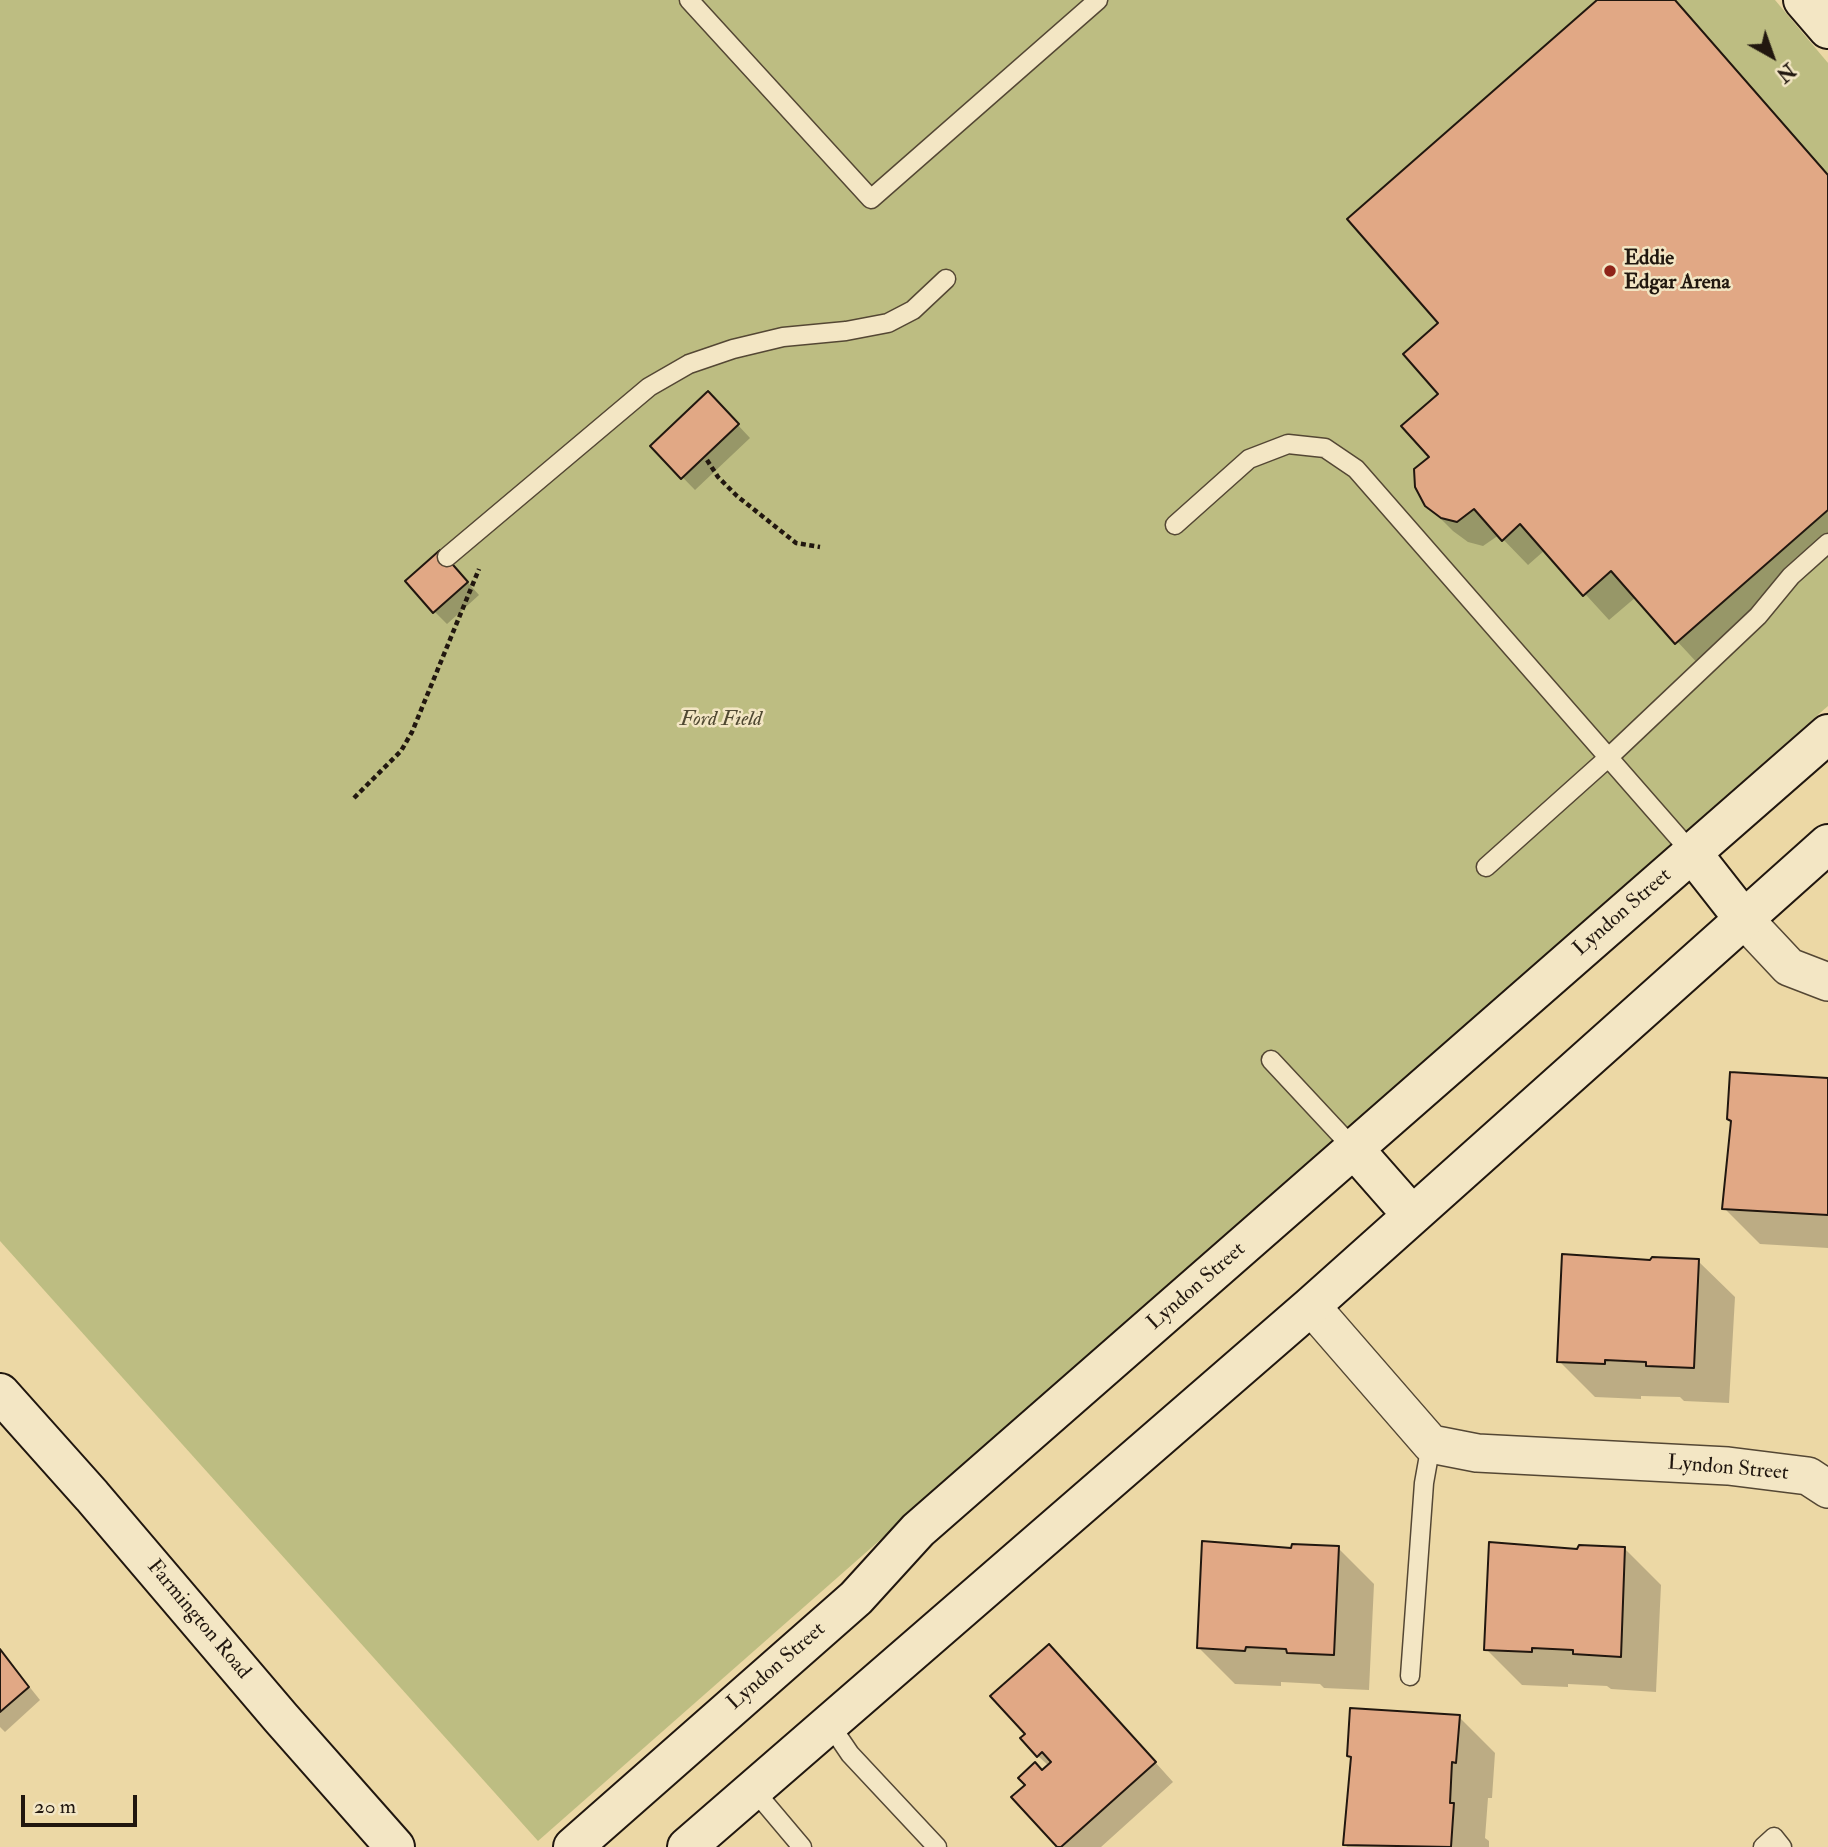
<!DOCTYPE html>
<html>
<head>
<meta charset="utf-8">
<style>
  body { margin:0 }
  #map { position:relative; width:1828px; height:1847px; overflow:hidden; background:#ecd8a5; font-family:"IM FELL Double Pica",serif }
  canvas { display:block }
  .north { position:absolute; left:1737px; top:21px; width:70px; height:70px; -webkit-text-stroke:5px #f3e6c4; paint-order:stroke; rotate:140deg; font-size:19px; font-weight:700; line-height:28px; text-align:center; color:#21170f }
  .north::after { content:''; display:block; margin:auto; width:24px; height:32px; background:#21170f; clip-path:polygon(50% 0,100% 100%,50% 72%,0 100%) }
  .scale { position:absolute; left:21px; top:1795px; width:116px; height:32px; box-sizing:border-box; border:4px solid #21170f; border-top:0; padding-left:9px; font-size:21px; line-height:24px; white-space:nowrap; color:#21170f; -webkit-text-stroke:5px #f3e6c4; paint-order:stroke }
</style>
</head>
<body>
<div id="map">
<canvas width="1828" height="1847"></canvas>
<div class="north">N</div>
<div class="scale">20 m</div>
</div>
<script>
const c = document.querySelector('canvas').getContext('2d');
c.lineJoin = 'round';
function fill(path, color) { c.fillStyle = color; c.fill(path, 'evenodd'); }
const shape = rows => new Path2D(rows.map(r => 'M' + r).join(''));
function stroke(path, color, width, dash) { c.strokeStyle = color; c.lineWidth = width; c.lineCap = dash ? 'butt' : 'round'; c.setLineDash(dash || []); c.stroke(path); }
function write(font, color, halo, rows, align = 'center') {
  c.font = font + ' "IM FELL Double Pica",serif'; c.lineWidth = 5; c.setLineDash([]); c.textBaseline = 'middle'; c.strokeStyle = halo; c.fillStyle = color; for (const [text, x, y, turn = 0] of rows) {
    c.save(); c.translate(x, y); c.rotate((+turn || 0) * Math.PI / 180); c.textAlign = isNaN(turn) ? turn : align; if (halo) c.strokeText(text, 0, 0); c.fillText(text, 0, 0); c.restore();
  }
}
fill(shape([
  [0,0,1775,0,1828,63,1828,706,538,1841,0,1241]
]), '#bdbd82');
fill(shape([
  [1600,0,1676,0,1828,174,1828,557,1702,668,1636,597,1609,620,1545,550,1528,565,1499,535,1483,546,1468,542,1453,531,1427,505,1441,394,1441,323],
  [708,393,750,438,695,490,652,446],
  [452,565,479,595,447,624,434,611],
  [1828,1080,1828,1248,1760,1244,1724,1208],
  [1698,1261,1735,1297,1729,1403,1684,1401,1680,1397,1641,1396,1641,1399,1595,1397,1559,1361,1651,1262],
  [1338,1548,1374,1584,1369,1690,1324,1688,1320,1684,1281,1682,1281,1686,1235,1684,1199,1648,1292,1550],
  [1625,1549,1661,1585,1656,1692,1611,1689,1607,1686,1568,1684,1568,1687,1522,1685,1486,1649,1578,1551],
  [0,1650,40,1700,5,1732,0,1727],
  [1068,1665,1173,1782,1101,1847,1060,1847,1043,1772,1049,1766,1038,1756],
  [1459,1717,1495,1753,1492,1798,1488,1798,1485,1838,1489,1841,1489,1847,1347,1847,1345,1844]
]), '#0003');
const building = shape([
  [1597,0,1675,0,1828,175,1828,510,1675,644,1611,571,1583,596,1520,524,1502,541,1474,509,1457,522,1441,518,1425,506,1415,487,1414,469,1429,457,1401,426,1438,394,1403,354,1438,323,1347,219,1597,0],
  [708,391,739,424,681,479,650,446,708,391],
  [440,550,468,582,433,613,405,581,440,550],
  [1730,1072,1828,1078,1828,1215,1722,1209,1731,1121,1727,1119,1730,1072],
  [1562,1254,1650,1260,1652,1257,1699,1259,1694,1368,1646,1366,1646,1362,1605,1360,1605,1364,1557,1362,1562,1254],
  [1202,1541,1291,1548,1292,1544,1339,1546,1334,1655,1287,1653,1286,1649,1246,1647,1245,1651,1197,1648,1202,1541],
  [1489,1542,1577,1549,1579,1545,1625,1547,1621,1657,1573,1654,1573,1650,1532,1648,1532,1652,1484,1650,1489,1542],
  [1049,1644,1156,1762,1061,1847,1057,1847,1011,1797,1025,1785,1018,1778,1035,1762,1042,1770,1051,1762,1042,1752,1037,1757,1020,1738,1025,1734,990,1696,1049,1644],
  [0,1649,29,1687,0,1712,0,1649],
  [1350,1708,1460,1715,1456,1763,1452,1762,1450,1803,1454,1803,1451,1847,1343,1845,1351,1757,1347,1756,1350,1708]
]);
fill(building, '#e1a885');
stroke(building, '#21170f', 2);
const lane = shape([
  [689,0,871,199,1098,0],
  [1175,525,1249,459,1288,444,1325,448,1356,469,1692,853],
  [447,557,649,387,689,364,733,349,783,337,846,331,888,323,913,310,946,279],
  [1486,867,1609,757,1758,616,1791,576,1828,543],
  [1271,1060,1354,1149],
  [1410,1676,1424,1483,1431,1444],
  [829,1723,850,1754,937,1847],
  [753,1789,802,1847],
  [1763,1847,1774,1837,1782,1847]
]);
const street = shape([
  [1743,918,1789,967,1828,982],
  [1311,1306,1431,1444,1477,1453,1728,1466,1808,1476,1828,1489]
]);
const secondary = shape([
  [1803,0,1828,29],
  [1692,853,1743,918],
  [1354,1149,1412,1215],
  [0,1393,92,1496,281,1718,395,1847],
  [573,1847,856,1598,918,1530,1828,734],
  [687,1847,1311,1306,1828,844]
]);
stroke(lane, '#544734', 21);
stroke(street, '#544734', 40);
stroke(secondary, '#21170f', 42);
stroke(shape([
  [707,460,718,477,737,496,796,543,820,547],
  [354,798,401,751,412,732,479,569]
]), '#21170f', 4.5, [5, 3.5]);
stroke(lane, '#f3e6c4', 18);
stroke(street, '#f3e6c4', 37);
stroke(secondary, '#f3e6c4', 38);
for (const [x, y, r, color] of [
  [1610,271,7,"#8f2418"]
]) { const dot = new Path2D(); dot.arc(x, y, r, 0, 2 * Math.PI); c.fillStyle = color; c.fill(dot); stroke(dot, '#f3e6c4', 2.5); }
write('bold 21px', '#21170f', '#f3e6c4', [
  ["Eddie",1624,259],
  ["Edgar Arena",1624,283]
], 'left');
write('italic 21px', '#504932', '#f3e6c4', [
  ["Ford Field",721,720]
]);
write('21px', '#21170f', '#f3e6c4', [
  ["Lyndon Street",1623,913,-41],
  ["Lyndon Street",1197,1287,-41],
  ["Lyndon Street",1728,1469,5],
  ["Farmington Road",198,1620,50],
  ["Lyndon Street",777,1667,-41]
]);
</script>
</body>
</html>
